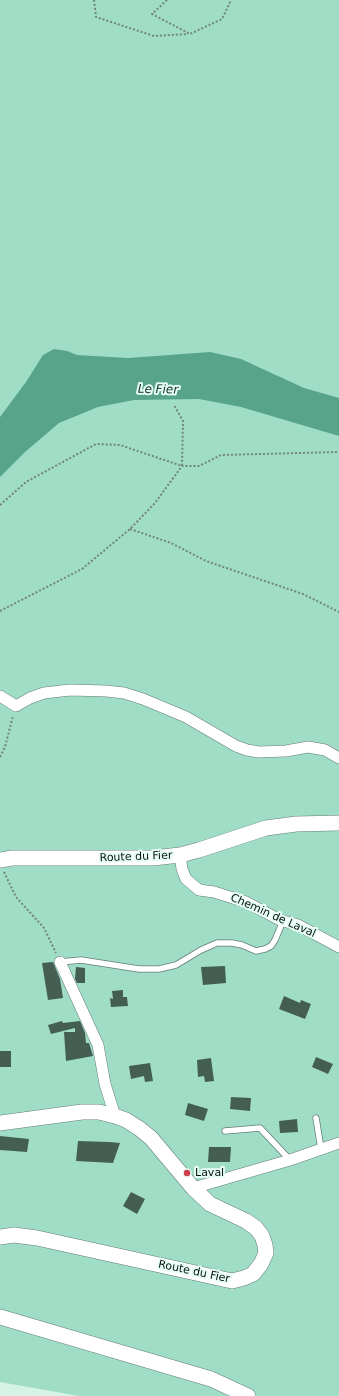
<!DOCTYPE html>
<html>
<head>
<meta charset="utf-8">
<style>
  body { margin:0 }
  canvas { display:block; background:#d5f3e7 }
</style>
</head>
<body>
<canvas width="339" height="1396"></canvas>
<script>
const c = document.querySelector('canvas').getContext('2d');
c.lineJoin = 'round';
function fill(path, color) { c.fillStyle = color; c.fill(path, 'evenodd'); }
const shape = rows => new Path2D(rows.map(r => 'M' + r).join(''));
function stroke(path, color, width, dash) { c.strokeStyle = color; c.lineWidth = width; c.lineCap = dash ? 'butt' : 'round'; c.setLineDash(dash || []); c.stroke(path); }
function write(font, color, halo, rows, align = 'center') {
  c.font = font + ' "DejaVu Sans",sans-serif'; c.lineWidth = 4; c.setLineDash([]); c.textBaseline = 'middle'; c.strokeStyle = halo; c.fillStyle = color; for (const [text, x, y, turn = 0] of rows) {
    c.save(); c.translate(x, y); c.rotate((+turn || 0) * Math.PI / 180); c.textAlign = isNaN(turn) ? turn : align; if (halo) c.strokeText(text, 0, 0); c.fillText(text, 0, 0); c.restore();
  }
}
fill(shape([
  [0,0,339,0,339,1396,79,1396,0,1382]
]), '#a0ddc6');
fill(shape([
  [54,349,67,351,77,355,128,358,210,352,241,359,304,388,339,398,339,436,241,407,199,399,134,400,98,407,59,423,25,452,0,477,0,417,26,382,43,355]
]), '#57a48a');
fill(shape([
  [53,962,60,979,63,998,48,1000,42,963],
  [225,966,226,983,203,985,201,967],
  [76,967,85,968,85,983,77,983,75,979],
  [123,990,123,997,127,997,128,1006,111,1007,110,998,113,999,112,991],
  [284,996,300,1003,301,1000,311,1004,305,1019,279,1009],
  [62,1021,63,1023,80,1021,85,1033,86,1043,89,1043,93,1056,66,1061,64,1032,75,1032,75,1028,51,1034,48,1025],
  [0,1051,11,1051,11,1067,0,1067],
  [316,1057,333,1064,328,1074,312,1067],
  [211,1058,214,1081,205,1082,204,1076,198,1077,197,1060],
  [150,1063,153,1081,145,1082,144,1076,131,1079,129,1066],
  [231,1097,251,1098,250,1111,230,1109],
  [188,1103,208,1109,204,1121,185,1115],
  [297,1119,298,1132,280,1133,279,1121],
  [0,1136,29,1139,27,1152,0,1150],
  [78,1141,109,1142,120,1143,113,1163,76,1161],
  [209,1147,231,1147,230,1162,208,1162],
  [131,1192,145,1199,137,1214,123,1206]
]), '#455e54');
const lane = shape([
  [60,962,81,960,139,969,159,969,176,965,201,950,217,943,232,943,242,945,256,951,265,949,271,946,275,940,283,921],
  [316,1118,321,1149],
  [225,1131,260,1128,290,1160]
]);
const street = shape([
  [0,696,16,706,30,698,44,693,70,690,106,691,124,693,143,699,186,717,236,746,247,750,259,752,286,751,308,747,325,750,339,758],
  [180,855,182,869,186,879,199,890,214,892,246,902,280,920,298,925,339,947],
  [60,962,98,1045,105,1084,115,1116],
  [193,1188,290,1160,339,1143]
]);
const secondary = shape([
  [0,860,12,858,153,858,180,855,199,850,266,828,296,824,339,823],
  [0,1123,82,1112,99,1112,115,1116,126,1120,140,1129,151,1138,193,1188,210,1204,246,1221,256,1228,262,1236,265,1245,266,1253,261,1264,253,1274,244,1278,232,1281,37,1238,14,1235,0,1237],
  [0,1317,211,1379,248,1396]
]);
stroke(lane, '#637d73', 7);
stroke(street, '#637d73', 12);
stroke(secondary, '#637d73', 16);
stroke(shape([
  [94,0,96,17,154,36,188,34],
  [167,0,152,14,190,34,222,19,231,0],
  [0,505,26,482,96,444,120,445,182,466,183,421,174,405],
  [130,529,171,543,206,561,303,594,339,612],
  [0,611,82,569,130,529,155,503,182,466,199,466,221,455,339,452],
  [0,757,5,747,13,716],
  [4,872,16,897,44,928,56,953]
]), '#71857d', 2, [2, 2]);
stroke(lane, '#fff', 5.5);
stroke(street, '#fff', 11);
stroke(secondary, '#fff', 15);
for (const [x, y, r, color] of [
  [187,1173,4,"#ce3e4d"]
]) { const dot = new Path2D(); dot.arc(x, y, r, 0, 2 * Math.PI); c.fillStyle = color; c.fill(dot); stroke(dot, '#e7fef5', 1.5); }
write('11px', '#07110d', '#e7fef5', [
  ["Route du Fier",136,857,-2],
  ["Chemin de Laval",273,916,24],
  ["Route du Fier",194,1272,12]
]);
write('11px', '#07110d', '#e7fef5', [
  ["Laval",195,1173]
], 'left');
write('italic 12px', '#0c3126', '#e7fef5', [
  ["Le Fier",158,390,1]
]);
</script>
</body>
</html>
